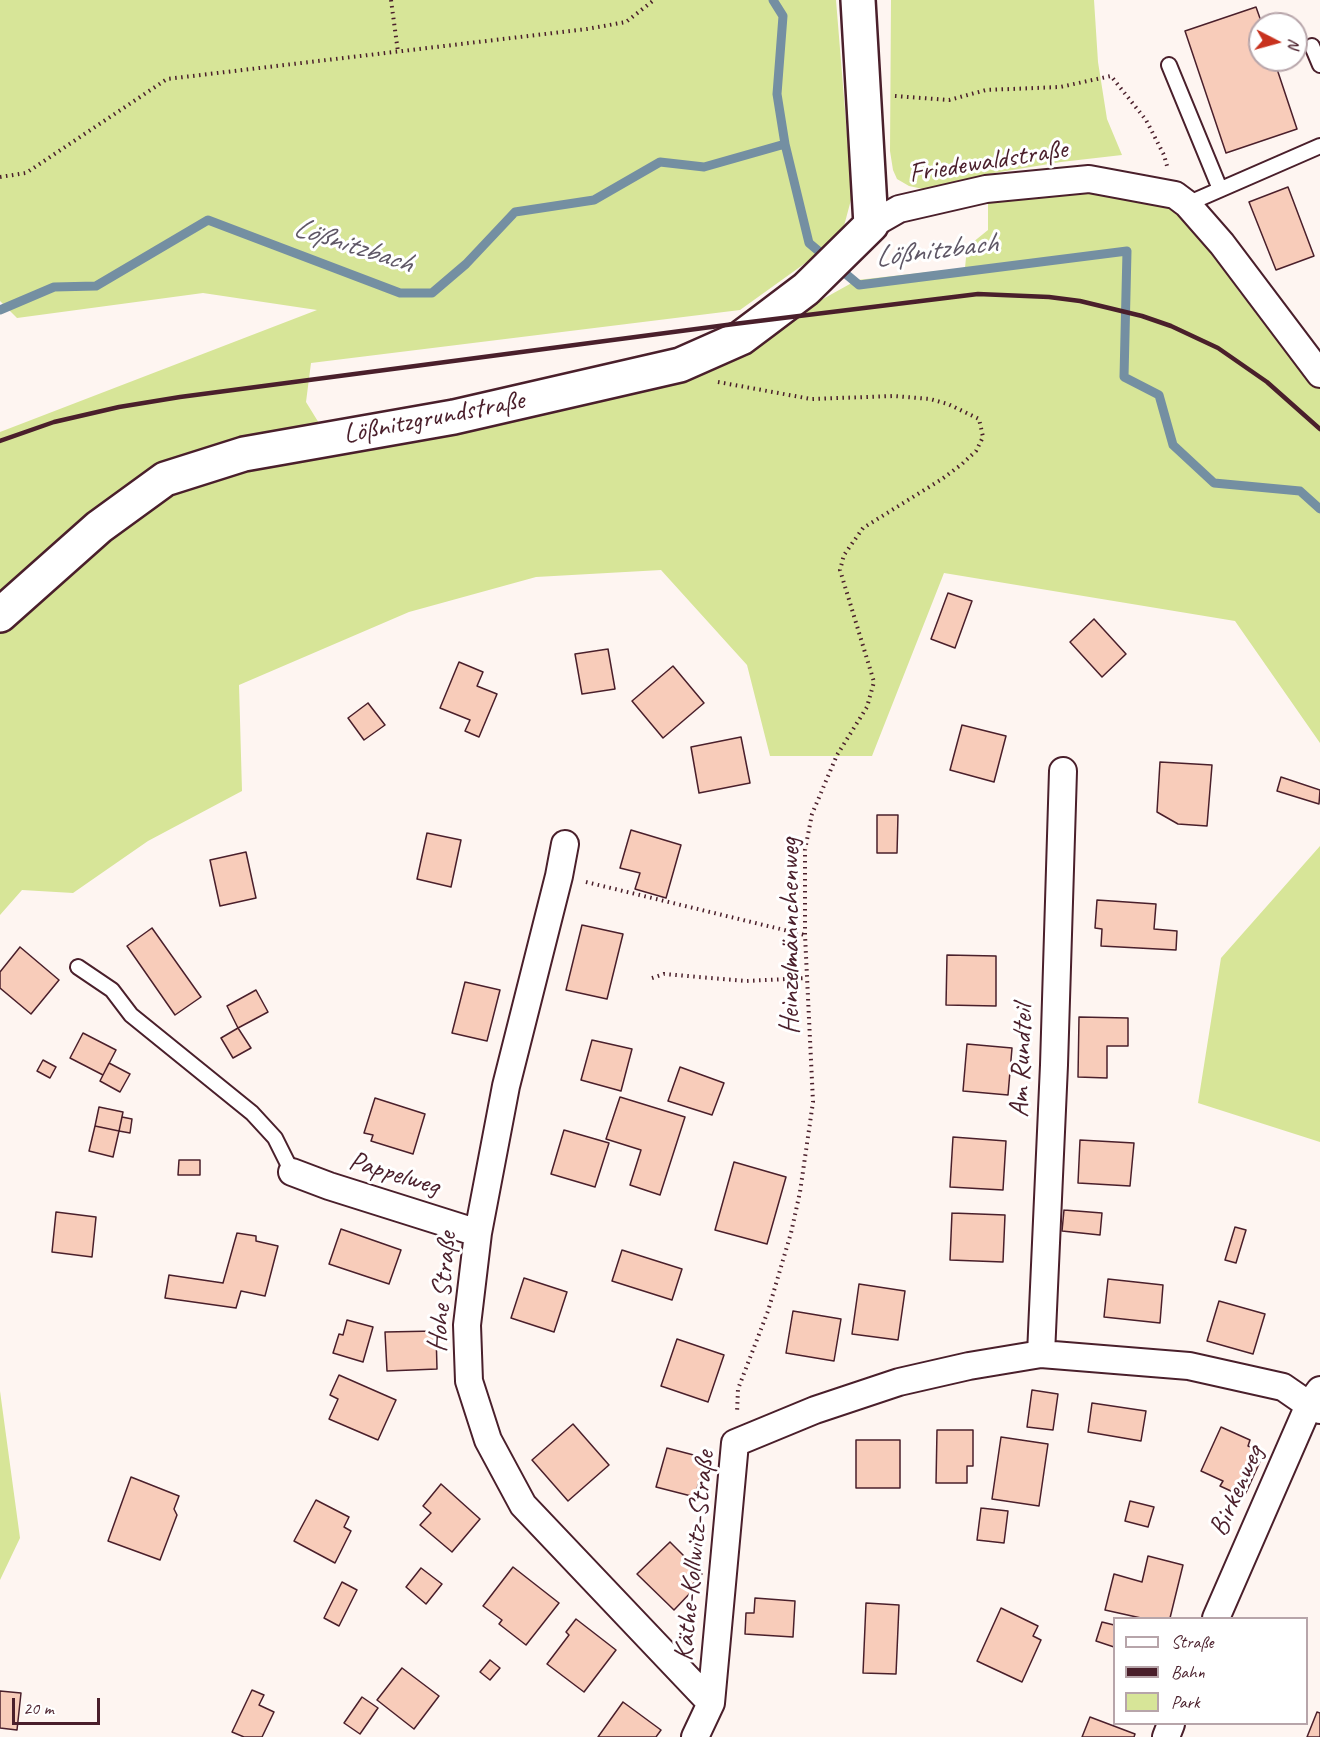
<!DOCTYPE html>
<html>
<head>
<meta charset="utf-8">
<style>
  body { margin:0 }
  #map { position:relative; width:1320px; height:1737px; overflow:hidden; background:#fef5f1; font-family:Caveat,sans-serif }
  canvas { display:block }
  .legend { position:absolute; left:1113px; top:1617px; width:195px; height:108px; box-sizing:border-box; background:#fff; border:2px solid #b7a5aa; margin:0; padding:8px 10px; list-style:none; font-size:18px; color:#4a1f2b }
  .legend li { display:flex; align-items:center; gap:12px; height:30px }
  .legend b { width:30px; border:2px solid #b7a5aa }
  .north { position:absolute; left:1248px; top:12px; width:60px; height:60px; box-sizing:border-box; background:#fff; border:2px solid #b7a5aa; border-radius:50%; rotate:96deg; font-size:16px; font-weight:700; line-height:24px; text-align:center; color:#4a1f2b }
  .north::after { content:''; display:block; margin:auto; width:21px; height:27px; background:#c8321e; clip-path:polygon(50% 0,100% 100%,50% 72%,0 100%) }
  .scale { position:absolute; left:12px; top:1698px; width:88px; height:27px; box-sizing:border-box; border:3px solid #4a1f2b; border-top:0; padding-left:8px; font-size:18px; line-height:21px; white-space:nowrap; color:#4a1f2b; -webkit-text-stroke:4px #fff; paint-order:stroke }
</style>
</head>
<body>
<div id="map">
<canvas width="1320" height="1737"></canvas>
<ul class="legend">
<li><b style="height:8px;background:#fff"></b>Straße</li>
<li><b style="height:8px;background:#4a1f2b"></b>Bahn</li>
<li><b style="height:16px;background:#d7e598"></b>Park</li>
</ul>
<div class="north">N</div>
<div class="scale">20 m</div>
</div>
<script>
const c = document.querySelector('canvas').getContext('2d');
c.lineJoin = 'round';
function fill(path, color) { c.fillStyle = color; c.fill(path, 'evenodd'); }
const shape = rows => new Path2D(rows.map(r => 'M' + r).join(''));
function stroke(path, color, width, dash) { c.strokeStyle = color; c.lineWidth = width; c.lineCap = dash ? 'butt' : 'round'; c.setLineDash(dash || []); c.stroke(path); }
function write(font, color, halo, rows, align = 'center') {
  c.font = font + ' Caveat,sans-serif'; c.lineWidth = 6; c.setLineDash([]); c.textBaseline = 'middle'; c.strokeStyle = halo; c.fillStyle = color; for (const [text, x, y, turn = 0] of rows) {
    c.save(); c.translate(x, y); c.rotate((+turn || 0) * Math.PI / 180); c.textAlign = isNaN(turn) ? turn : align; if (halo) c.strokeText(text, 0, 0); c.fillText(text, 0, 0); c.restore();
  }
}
fill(shape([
  [0,0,836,0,852,196,844,226,818,254,740,310,311,363,306,402,338,454,652,382,771,328,857,280,965,268,967,247,988,230,988,198,1096,187,1161,198,1195,226,1240,293,1320,386,1320,743,1235,621,944,573,872,756,770,756,747,665,661,570,536,577,409,612,239,685,242,791,148,841,73,893,22,890,0,915,0,432,317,310,203,293,17,318,0,301],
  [891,0,1094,0,1098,62,1107,119,1122,155,1061,162,994,173,923,189,909,186,897,179,893,170,890,151],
  [1320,846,1320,1142,1198,1103,1221,958],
  [0,1391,20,1538,0,1580]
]), '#d7e598');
stroke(shape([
  [773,0,783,16,777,94,785,144],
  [0,310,54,287,96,286,208,220,400,293,432,293,466,264,515,212,594,200,660,162,704,167,785,144,809,243,859,285,1127,251,1124,377,1159,395,1173,445,1214,483,1300,491,1320,509]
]), '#748fa2', 9);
const building = shape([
  [1256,7,1262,24,1260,24,1260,60,1274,60,1297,129,1226,153,1185,31,1256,7],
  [1288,187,1314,256,1276,270,1249,202,1288,187],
  [948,593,972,601,955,648,931,639,948,593],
  [1094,619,1126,654,1102,677,1070,642,1094,619],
  [608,649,615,689,582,694,575,654,608,649],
  [459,662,483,672,477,686,497,694,479,737,465,731,470,720,440,708,459,662],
  [673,666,704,703,663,738,632,701,673,666],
  [368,703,385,725,364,740,348,718,368,703],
  [962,725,1006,736,994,782,950,770,962,725],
  [741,737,750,783,699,793,691,747,741,737],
  [1160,762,1212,765,1207,826,1178,824,1157,812,1160,762],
  [1281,777,1320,790,1319,804,1277,791,1281,777],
  [877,815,898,815,897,853,877,853,877,815],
  [631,830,681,845,666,898,635,889,640,873,620,868,631,830],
  [427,833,461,840,451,887,417,879,427,833],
  [246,852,256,898,220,906,210,860,246,852],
  [1097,900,1156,904,1154,929,1177,931,1176,950,1101,946,1102,929,1095,928,1097,900],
  [582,925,623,934,607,999,566,990,582,925],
  [152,928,201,997,175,1015,127,946,152,928],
  [20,947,59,980,31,1014,0,988,0,972,20,947],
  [947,955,996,956,996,1006,946,1005,947,955],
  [465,982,500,990,487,1041,452,1033,465,982],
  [256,990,268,1012,238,1028,227,1006,256,990],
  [1079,1017,1128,1018,1128,1046,1107,1046,1107,1078,1078,1077,1079,1017],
  [238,1028,251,1048,233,1058,221,1038,238,1028],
  [83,1033,116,1050,103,1075,70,1058,83,1033],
  [592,1040,632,1049,621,1091,581,1080,592,1040],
  [967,1044,1012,1048,1008,1095,963,1091,967,1044],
  [43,1060,56,1067,50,1078,37,1071,43,1060],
  [109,1063,130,1074,120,1092,100,1081,109,1063],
  [680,1067,724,1083,712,1115,668,1101,680,1067],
  [620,1097,685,1117,660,1195,630,1185,641,1150,606,1139,620,1097],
  [375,1098,425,1114,413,1154,371,1141,373,1135,364,1133,375,1098],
  [99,1107,123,1112,119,1131,95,1126,99,1107],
  [122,1117,132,1119,130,1133,119,1131,122,1117],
  [95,1126,119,1131,113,1157,89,1151,95,1126],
  [564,1130,609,1143,595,1187,551,1174,564,1130],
  [953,1137,1006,1141,1003,1190,950,1187,953,1137],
  [1080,1140,1134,1143,1130,1186,1078,1183,1080,1140],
  [179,1160,200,1160,200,1175,178,1175,179,1160],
  [734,1162,786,1177,767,1244,715,1230,734,1162],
  [1064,1210,1102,1213,1100,1235,1062,1231,1064,1210],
  [56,1212,96,1217,92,1257,52,1252,56,1212],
  [952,1213,1005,1215,1003,1262,950,1260,952,1213],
  [1235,1227,1246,1230,1236,1263,1225,1260,1235,1227],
  [341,1229,401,1250,389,1284,329,1264,341,1229],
  [237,1233,256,1236,256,1241,278,1246,265,1296,241,1291,236,1308,165,1298,169,1275,223,1283,237,1233],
  [622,1250,682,1269,672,1300,612,1281,622,1250],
  [524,1278,567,1292,554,1332,511,1318,524,1278],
  [1108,1279,1163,1285,1160,1323,1104,1317,1108,1279],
  [859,1284,905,1291,898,1340,852,1334,859,1284],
  [1219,1301,1265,1314,1253,1354,1207,1341,1219,1301],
  [793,1311,841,1319,834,1361,786,1353,793,1311],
  [347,1320,373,1327,363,1362,333,1353,339,1334,343,1335,347,1320],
  [436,1331,437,1369,387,1371,385,1332,436,1331],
  [677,1339,724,1355,708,1402,661,1386,677,1339],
  [339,1375,396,1400,378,1440,329,1419,338,1399,330,1395,339,1375],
  [1032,1390,1058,1394,1053,1430,1027,1427,1032,1390],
  [1092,1403,1146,1411,1141,1441,1088,1432,1092,1403],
  [573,1424,609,1465,568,1501,532,1460,573,1424],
  [1221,1427,1250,1440,1248,1446,1264,1453,1244,1497,1220,1486,1223,1481,1201,1471,1221,1427],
  [937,1430,973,1430,973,1466,967,1466,967,1483,936,1483,937,1430],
  [1001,1437,1048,1444,1039,1506,992,1499,1001,1437],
  [856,1440,900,1440,900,1488,856,1488,856,1440],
  [667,1448,705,1458,695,1497,656,1487,667,1448],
  [131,1477,179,1496,174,1509,177,1515,160,1560,108,1541,131,1477],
  [441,1484,480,1519,452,1552,420,1525,431,1513,423,1506,441,1484],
  [316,1500,349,1517,344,1527,351,1531,335,1563,294,1541,316,1500],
  [1130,1501,1154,1507,1148,1527,1125,1521,1130,1501],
  [981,1508,1008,1511,1004,1543,977,1540,981,1508],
  [670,1542,702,1574,691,1586,694,1589,674,1610,637,1574,670,1542],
  [1148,1556,1183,1565,1170,1618,1141,1618,1105,1610,1114,1574,1142,1582,1148,1556],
  [513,1567,559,1603,526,1645,499,1624,502,1620,483,1606,513,1567],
  [421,1568,442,1584,426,1604,406,1587,421,1568],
  [342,1582,357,1590,339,1626,324,1618,342,1582],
  [755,1598,795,1601,793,1637,745,1634,746,1613,754,1613,755,1598],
  [866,1603,899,1605,896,1674,863,1673,866,1603],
  [1001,1608,1038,1626,1033,1636,1041,1640,1022,1682,977,1661,1001,1608],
  [576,1619,616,1650,584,1692,547,1664,569,1635,566,1632,576,1619],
  [1102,1622,1114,1625,1114,1647,1096,1641,1102,1622],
  [490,1660,500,1668,490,1680,480,1672,490,1660],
  [402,1668,439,1696,414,1729,377,1700,402,1668],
  [252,1690,264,1695,259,1705,274,1712,262,1737,244,1737,232,1732,252,1690],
  [0,1691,21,1693,17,1730,0,1728,0,1691],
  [362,1697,378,1708,360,1734,344,1723,362,1697],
  [623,1702,661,1730,656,1737,598,1737,623,1702],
  [1317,1712,1320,1713,1320,1737,1307,1737,1317,1712],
  [1090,1717,1135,1734,1134,1737,1082,1737,1090,1717]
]);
fill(building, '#f8ccba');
stroke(building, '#4a1f2b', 1.5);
const service = shape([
  [1312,46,1320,65],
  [1169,65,1220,189],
  [1187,204,1320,146],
  [78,967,112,990,131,1015,252,1113,275,1138,292,1172]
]);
const minor = shape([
  [871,225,899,209,986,189,1089,179,1175,195,1187,204,1222,244,1320,374],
  [565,844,559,876,506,1086,478,1233,467,1325,469,1381,488,1440,523,1505,711,1703],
  [292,1172,329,1186,478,1233],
  [1041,1354,1054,1065,1063,771],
  [1216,1618,1309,1405,1320,1390],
  [695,1737,711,1703,735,1443,815,1410,899,1382,969,1366,1041,1354,1189,1366,1283,1387,1309,1405,1320,1410],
  [1166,1737,1171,1724]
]);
const tertiary = shape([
  [0,615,99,527,165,479,244,454,454,417,680,365,741,338,765,320,806,289,871,225,858,0]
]);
stroke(service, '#4a1f2b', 18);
stroke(minor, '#4a1f2b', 30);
stroke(tertiary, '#4a1f2b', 38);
stroke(shape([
  [391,0,398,52],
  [895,96,949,100,986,90,1060,87,1111,76,1146,120,1164,155,1167,166],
  [0,177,26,173,167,79,587,29,626,22,654,0],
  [718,382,811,399,894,396,930,399,948,404,979,419,983,437,976,451,962,464,942,479,863,528,844,555,840,570,874,682,867,707,837,755,812,814,805,850,805,935,813,1102,800,1192,791,1233,768,1311,738,1389,737,1413],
  [586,882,805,935],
  [652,978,664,974,746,981,807,978]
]), '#4a1f2b', 4, [1.5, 4.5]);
stroke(service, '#fff', 14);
stroke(minor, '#fff', 26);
stroke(tertiary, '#fff', 33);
stroke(shape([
  [0,441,54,422,119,407,180,397,734,324,978,294,1049,297,1080,301,1142,316,1171,326,1218,348,1267,382,1320,429]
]), '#4a1f2b', 4.5);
write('28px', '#4a1f2b', '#fff', [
  ["Friedewaldstraße",988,162,-9],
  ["Lößnitzgrundstraße",434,418,-11],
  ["Heinzelmännchenweg",791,936,-90],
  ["Am Rundteil",1022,1061,-88],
  ["Pappelweg",394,1174,17],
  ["Hohe Straße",443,1292,-85],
  ["Birkenweg",1237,1491,-66],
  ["Käthe-Kollwitz-Straße",695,1556,-84]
]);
write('italic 30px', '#5f5766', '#fff', [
  ["Lößnitzbach",353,246,18],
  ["Lößnitzbach",936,251,-7]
]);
</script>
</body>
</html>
